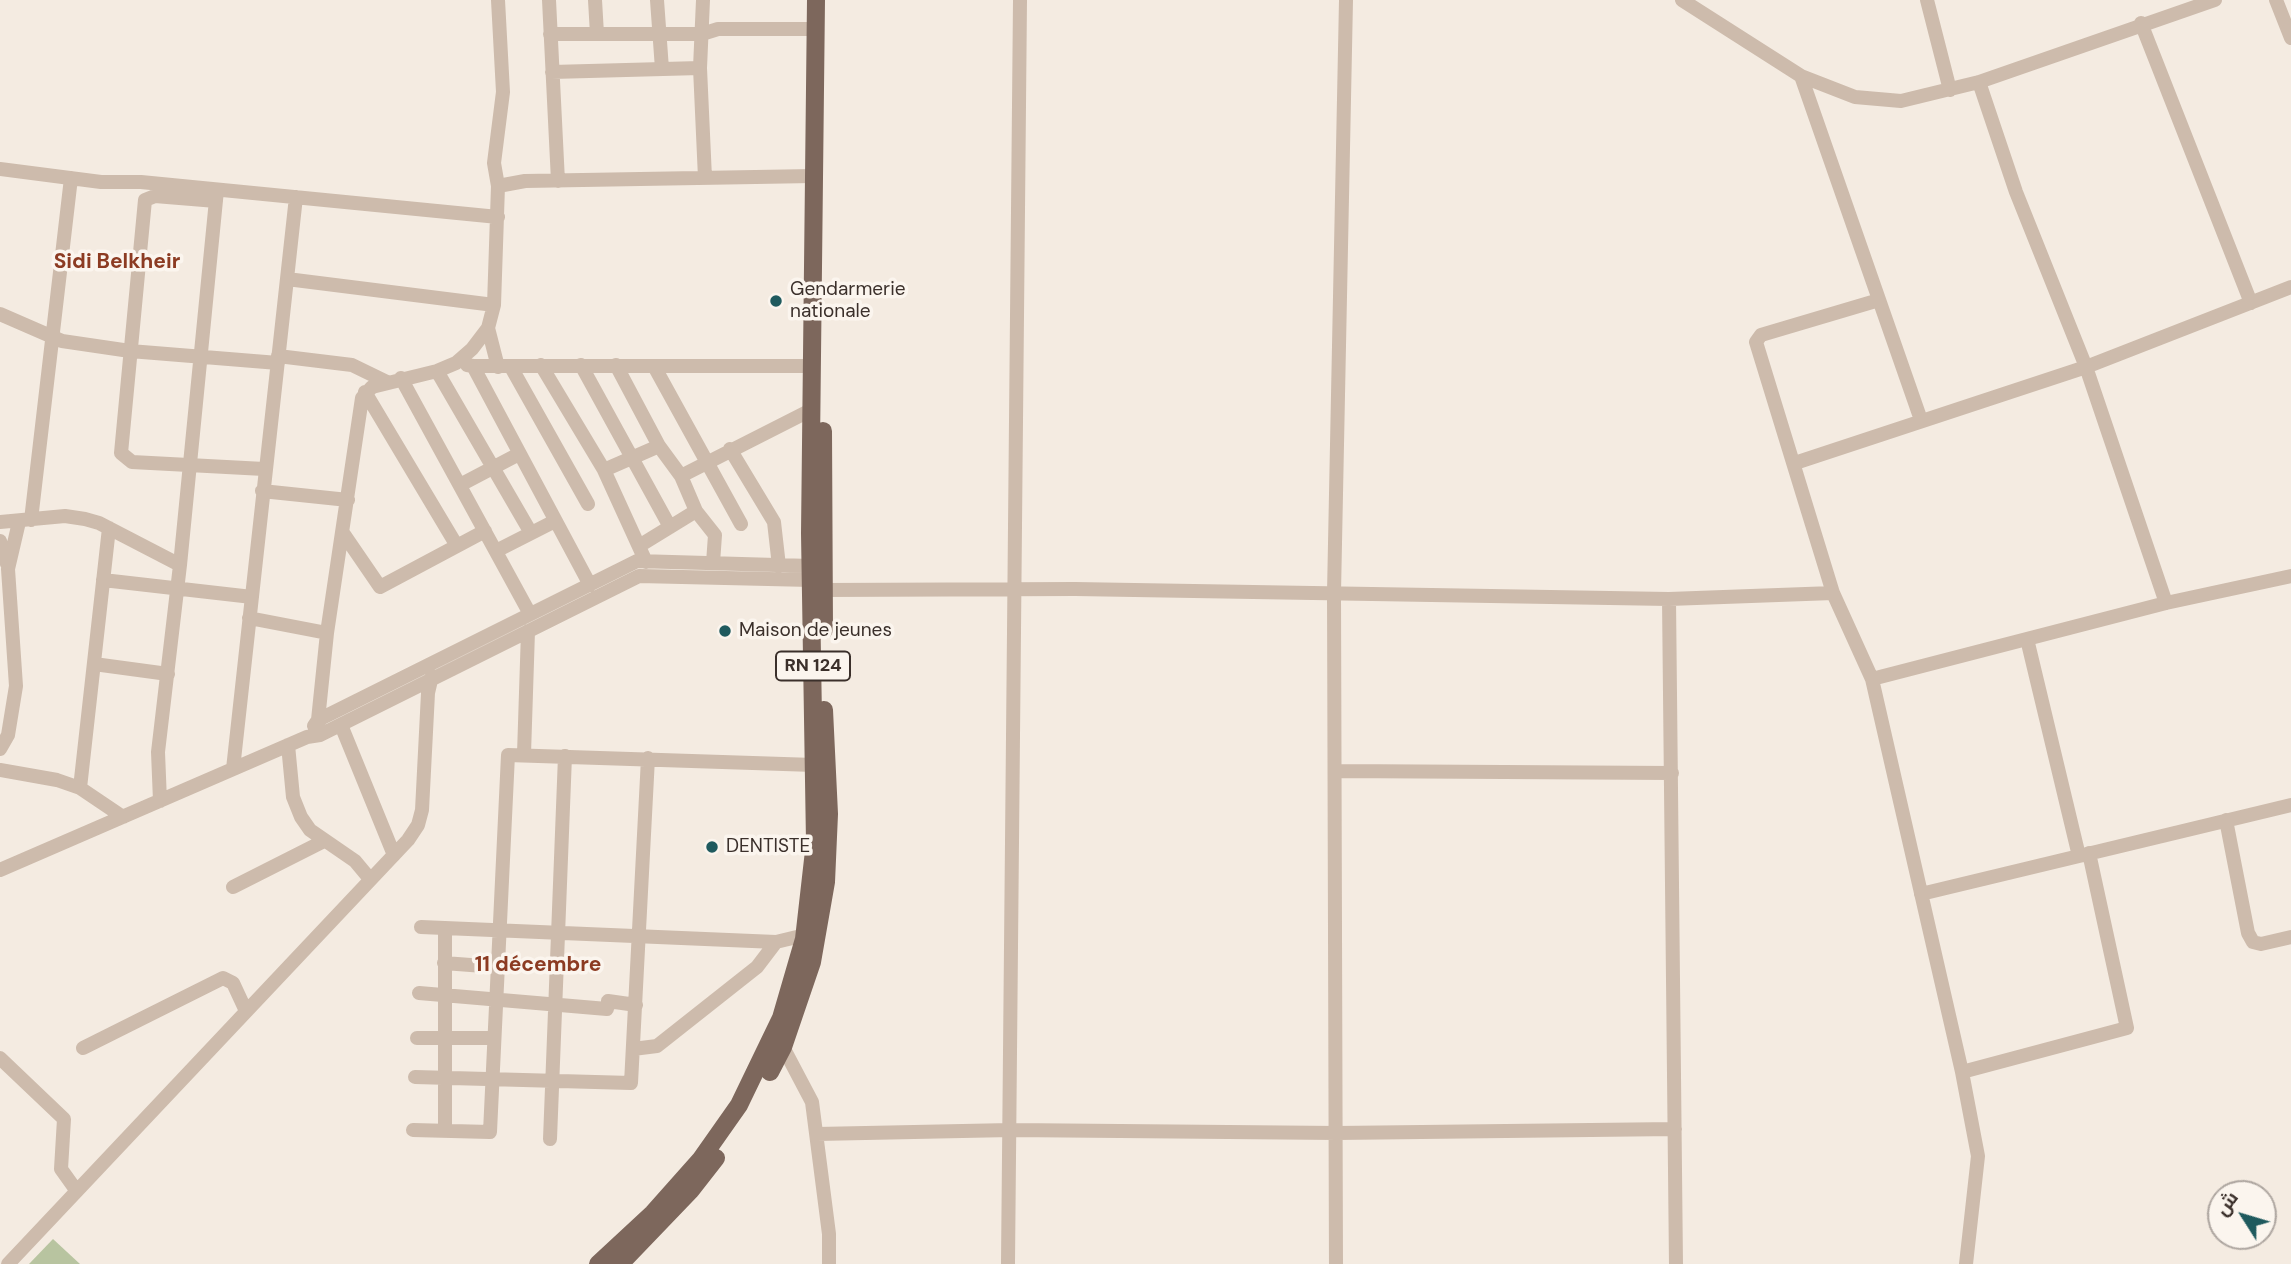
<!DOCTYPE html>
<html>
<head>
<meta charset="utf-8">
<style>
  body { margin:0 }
  #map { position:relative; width:2291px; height:1264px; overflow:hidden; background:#f4ebe1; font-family:"DM Sans",Cairo,sans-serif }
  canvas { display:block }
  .north { position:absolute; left:2207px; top:1180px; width:70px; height:70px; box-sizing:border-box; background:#fbf5ee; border:2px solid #aea6a0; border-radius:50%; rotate:307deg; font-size:19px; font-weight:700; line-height:28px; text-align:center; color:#3b302b }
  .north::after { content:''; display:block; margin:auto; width:24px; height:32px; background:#1f5a5e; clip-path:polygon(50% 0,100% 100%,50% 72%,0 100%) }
</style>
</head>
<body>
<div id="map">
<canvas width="2291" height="1264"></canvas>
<div class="north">ش</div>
</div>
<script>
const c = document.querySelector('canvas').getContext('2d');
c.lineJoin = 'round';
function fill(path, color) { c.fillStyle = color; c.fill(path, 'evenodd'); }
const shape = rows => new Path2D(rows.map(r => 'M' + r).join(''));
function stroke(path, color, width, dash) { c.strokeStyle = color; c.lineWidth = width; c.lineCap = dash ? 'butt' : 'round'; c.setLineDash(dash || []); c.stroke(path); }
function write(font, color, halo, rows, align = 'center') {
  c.font = font + ' "DM Sans",sans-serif'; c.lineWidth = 7; c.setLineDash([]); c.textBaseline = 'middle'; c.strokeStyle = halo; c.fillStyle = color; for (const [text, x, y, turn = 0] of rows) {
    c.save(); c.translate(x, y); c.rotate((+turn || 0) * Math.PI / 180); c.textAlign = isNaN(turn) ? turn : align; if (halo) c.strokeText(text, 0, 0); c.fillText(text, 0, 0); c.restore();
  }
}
fill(shape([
  [53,1239,80,1264,29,1264]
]), '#b8c4a0');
stroke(shape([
  [498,0,503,92,494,163,498,186],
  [549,0,558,181],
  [595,0,597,34],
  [657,0,662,69],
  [703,0,700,68,705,178],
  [1682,0,1801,76,1855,97,1901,101,1979,82,2215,0],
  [1927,0,1950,90],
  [2276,0,2291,38],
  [2141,23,2251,303],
  [550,34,702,34,718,29,816,29],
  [552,72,700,68],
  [1801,76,1921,420],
  [1979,82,2016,192,2086,367,2166,603],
  [0,169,101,182,141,182,498,217],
  [216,201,155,196,145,200,121,453,132,462,264,469],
  [287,279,494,305],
  [1879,300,1761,335,1756,342,1833,593,1872,679,1962,1072,1978,1156,1966,1264],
  [0,314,62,341,130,351,278,363],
  [488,328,498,367],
  [278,356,352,365,387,382],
  [467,365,473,366,590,585],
  [541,365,604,470,646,562],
  [581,365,670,527],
  [616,365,659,446,681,476,696,511,715,535,713,563],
  [473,366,811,366],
  [654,366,741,524],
  [511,367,588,504],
  [437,371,531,533],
  [401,378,530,614],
  [365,392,457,546],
  [730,449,774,522,779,566],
  [1795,463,2086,367,2291,287],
  [604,470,659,446],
  [681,476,811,410],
  [460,485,519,454],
  [262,491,348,500],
  [31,520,71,178],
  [0,522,65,516,85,519,99,523,180,565],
  [343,533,380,587,485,531],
  [0,541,7,564],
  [639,546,696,511],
  [496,551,555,521],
  [103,580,252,597],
  [823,590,1075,589,1669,599,1833,593],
  [1669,599,1676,1264],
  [249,618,327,633],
  [2027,639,2079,856],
  [94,664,168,674],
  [1872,679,2166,603,2291,576],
  [341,725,394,855],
  [314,726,318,720,637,561,811,566],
  [320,735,318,720,327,633,362,398,372,387,437,371,456,363,472,349,488,328,494,305,498,186,525,181,813,176],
  [288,745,293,797,301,817,310,830,355,861,370,879],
  [0,749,8,735,16,686,8,569,19,522],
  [524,754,528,631],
  [233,769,296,197],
  [0,770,57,780,80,788,123,817],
  [1336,771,1672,773],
  [80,788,109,528],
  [160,801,158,752,180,565,217,190],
  [2226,820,2248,933,2253,942,2261,944,2291,937],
  [0,870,307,737,320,735,639,576,811,580],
  [233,887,324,841],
  [1921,894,2291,805],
  [421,927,776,942],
  [444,963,497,967],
  [419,993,607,1009,608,1001,636,1005],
  [417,1038,494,1038],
  [783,1047,812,1102,829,1234,829,1264],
  [83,1048,223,978,233,983,246,1011],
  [633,1049,657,1046,757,967,776,942,805,935],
  [0,1058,64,1119,61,1169,76,1190],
  [1962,1072,2127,1028,2089,853],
  [415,1077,631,1083,648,758],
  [413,1130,490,1132,508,755,814,765],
  [445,1131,445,928],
  [817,1134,1011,1130,1337,1133,1675,1129],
  [550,1139,565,756],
  [8,1264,408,840,418,825,422,810,428,693,432,676],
  [1008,1264,1020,0],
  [1336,1264,1334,593,1346,0]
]), '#cdbbac', 14);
stroke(shape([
  [823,431,824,630],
  [770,1072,783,1047,812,962,826,882,829,814,824,710],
  [598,1264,653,1213,701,1159,739,1105,781,1018,804,939,815,842,810,533,816,0],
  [620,1264,691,1190,716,1158]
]), '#7d675c', 18);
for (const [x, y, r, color] of [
  [776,301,7,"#1f5a5e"],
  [725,631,7,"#1f5a5e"],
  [712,847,7,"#1f5a5e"]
]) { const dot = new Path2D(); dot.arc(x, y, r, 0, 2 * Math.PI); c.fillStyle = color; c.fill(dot); stroke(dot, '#fbf5ee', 2.5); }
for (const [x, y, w] of [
  [813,666,74]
]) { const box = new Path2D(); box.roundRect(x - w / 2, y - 14.5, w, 29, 5); c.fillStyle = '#fbf5ee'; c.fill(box); stroke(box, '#3b302b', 2); }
write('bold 18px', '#3b302b', null, [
  ["RN 124",813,666]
]);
write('19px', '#3b302b', '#fbf5ee', [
  ["Gendarmerie",790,290],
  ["nationale",790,312],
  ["Maison de jeunes",739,631],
  ["DENTISTE",726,847]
], 'left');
write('bold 21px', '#8c3b22', '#fbf5ee', [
  ["Sidi Belkheir",117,262],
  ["11 décembre",538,965]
]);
</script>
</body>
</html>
